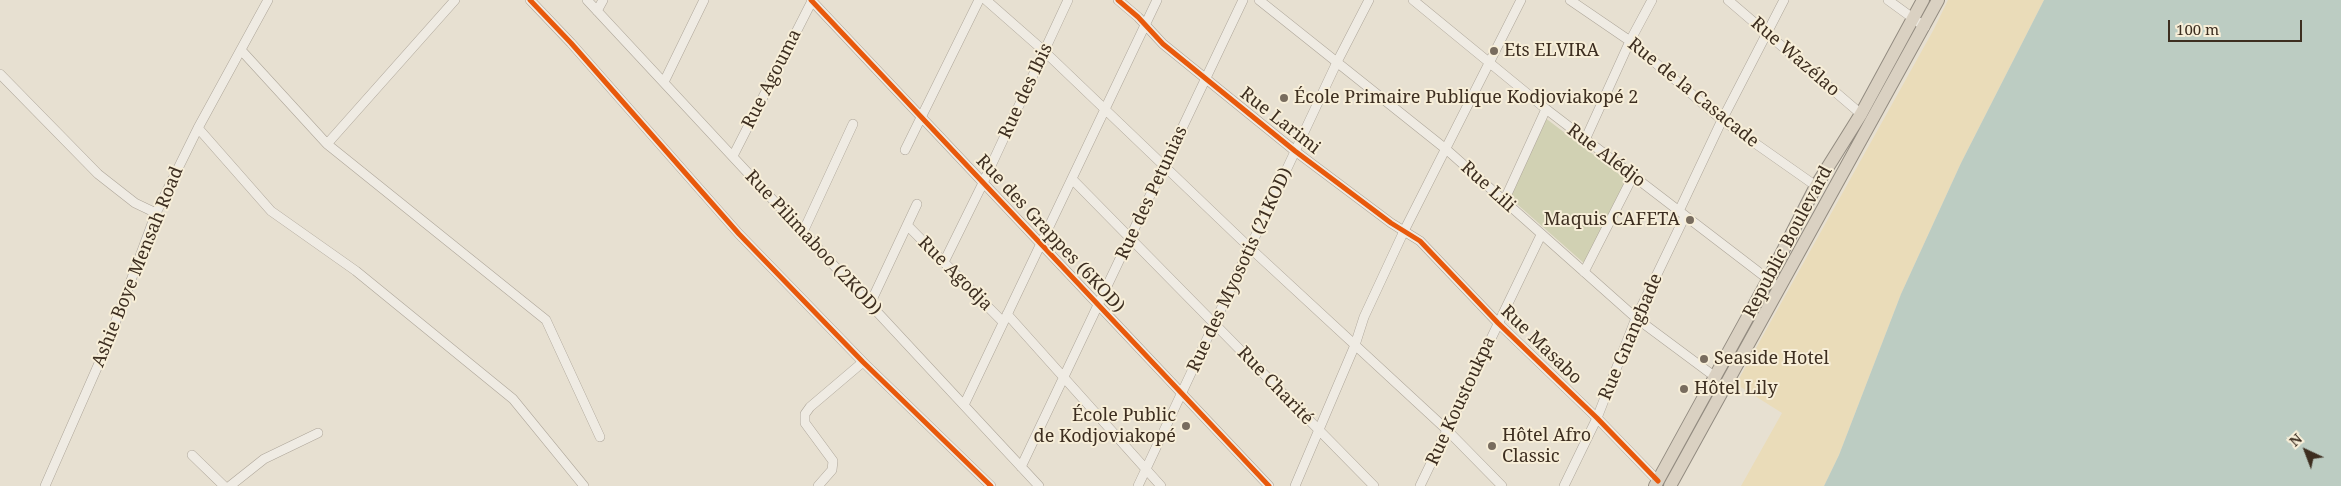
<!DOCTYPE html>
<html>
<head>
<meta charset="utf-8">
<style>
  body { margin:0 }
  #map { position:relative; width:2341px; height:486px; overflow:hidden; background:#e7e0d1; font-family:"Noto Serif",serif }
  canvas { display:block }
  .north { position:absolute; left:2281px; top:426px; width:50px; height:50px; -webkit-text-stroke:4px #f7eed8; paint-order:stroke; rotate:317deg; font-size:14px; font-weight:700; line-height:20px; text-align:center; color:#3d2e20 }
  .north::after { content:''; display:block; margin:auto; width:18px; height:22px; background:#3d2e20; clip-path:polygon(50% 0,100% 100%,50% 72%,0 100%) }
  .scale { position:absolute; left:2168px; top:20px; width:134px; height:22px; box-sizing:border-box; border:2px solid #3d2e20; border-top:0; padding-left:6px; font-size:15px; line-height:18px; white-space:nowrap; color:#3d2e20; -webkit-text-stroke:4px #f7eed8; paint-order:stroke }
</style>
</head>
<body>
<div id="map">
<canvas width="2341" height="486"></canvas>
<div class="north">N</div>
<div class="scale">100 m</div>
</div>
<script>
const c = document.querySelector('canvas').getContext('2d');
c.lineJoin = 'round';
function fill(path, color) { c.fillStyle = color; c.fill(path, 'evenodd'); }
const shape = rows => new Path2D(rows.map(r => 'M' + r).join(''));
function stroke(path, color, width, dash) { c.strokeStyle = color; c.lineWidth = width; c.lineCap = dash ? 'butt' : 'round'; c.setLineDash(dash || []); c.stroke(path); }
function write(font, color, halo, rows, align = 'center') {
  c.font = font + ' "Noto Serif",serif'; c.lineWidth = 4; c.setLineDash([]); c.textBaseline = 'middle'; c.strokeStyle = halo; c.fillStyle = color; for (const [text, x, y, turn = 0] of rows) {
    c.save(); c.translate(x, y); c.rotate((+turn || 0) * Math.PI / 180); c.textAlign = isNaN(turn) ? turn : align; if (halo) c.strokeText(text, 0, 0); c.fillText(text, 0, 0); c.restore();
  }
}
fill(shape([
  [1948,0,2044,0,1961,163,1901,294,1839,455,1824,486,1741,486,1782,413,1736,384,1934,29]
]), '#eadcb9');
fill(shape([
  [1544,117,1628,181,1586,265,1509,197]
]), '#d1d1b3');
fill(shape([
  [2044,0,2341,0,2341,486,1824,486,1839,455,1901,294,1961,163]
]), '#bcccc2');
const minor = shape([
  [530,0,571,43,739,234,863,362,991,486],
  [587,0,1039,486],
  [811,0,1269,486],
  [986,0,1044,51,1250,248,1447,430,1502,486],
  [1118,0,1138,17,1163,44,1295,151,1391,223,1420,241,1498,323,1597,418,1658,481],
  [1259,0,1447,150,1636,318,1714,376],
  [1413,0,1546,109,1773,283],
  [1570,0,1630,41,1722,120,1816,186],
  [1728,0,1861,114],
  [1888,0,1925,27],
  [597,11,603,0],
  [241,50,327,144,455,0],
  [0,74,98,174,135,203,156,213],
  [664,82,704,0],
  [198,128,271,211,356,271,513,399,584,486],
  [1585,140,1630,41,1652,0],
  [327,144,546,320,600,437],
  [905,150,979,0],
  [733,156,812,1],
  [1072,179,1374,486],
  [1504,201,1546,109],
  [1679,211,1722,120,1784,0],
  [907,225,1003,322],
  [803,232,853,124],
  [944,262,983,183,1068,0],
  [1584,272,1633,176],
  [870,304,917,204],
  [1007,314,1161,486],
  [964,405,1157,0],
  [192,455,224,486],
  [1021,467,1243,0],
  [45,486,107,345,156,213,198,128,268,0],
  [230,486,264,459,318,433],
  [818,486,832,470,833,461,805,423,805,414,810,407,863,362],
  [1138,486,1337,62,1369,0],
  [1295,486,1355,345,1364,317,1404,231,1521,0],
  [1420,486,1541,235],
  [1564,486,1597,418,1636,318,1685,216]
]);
const highway = shape([
  [1655,486,1768,280,1816,186,1861,114,1923,0],
  [1670,486,1938,0]
]);
stroke(minor, '#ada599', 10);
stroke(highway, '#928b80', 14);
stroke(minor, '#efebe3', 9);
stroke(highway, '#dad1c2', 12);
stroke(shape([
  [530,0,571,43,739,234,863,362,991,486],
  [811,0,1269,486],
  [1118,0,1138,17,1163,44,1295,151,1391,223,1420,241,1498,323,1597,418,1658,481]
]), '#e8590c', 5);
for (const [x, y, r, color] of [
  [1494,51,5,"#786c5e"],
  [1284,98,5,"#786c5e"],
  [1690,220,5,"#786c5e"],
  [1704,359,5,"#786c5e"],
  [1684,389,5,"#786c5e"],
  [1186,426,5,"#786c5e"],
  [1492,446,5,"#786c5e"]
]) { const dot = new Path2D(); dot.arc(x, y, r, 0, 2 * Math.PI); c.fillStyle = color; c.fill(dot); stroke(dot, '#f7eed8', 2); }
write('18px', '#3d2e20', '#f7eed8', [
  ["Ets ELVIRA",1504,51],
  ["École Primaire Publique Kodjoviakopé 2",1294,98],
  ["Maquis CAFETA",1680,220,"right"],
  ["Seaside Hotel",1714,359],
  ["Hôtel Lily",1694,389],
  ["École Public",1176,416,"right"],
  ["de Kodjoviakopé",1176,437,"right"],
  ["Hôtel Afro",1502,436],
  ["Classic",1502,457]
], 'left');
write('18px', '#3d2e20', '#f7eed8', [
  ["Rue Wazélao",1795,57,41],
  ["Rue Agouma",772,79,-63],
  ["Rue des Ibis",1026,91,-65],
  ["Rue de la Casacade",1693,93,39],
  ["Rue Larimi",1280,121,38],
  ["Rue Alédjo",1606,156,37],
  ["Rue Lili",1488,187,42],
  ["Rue des Petunias",1152,193,-65],
  ["Rue des Grappes (6KOD)",1050,234,47],
  ["Republic Boulevard",1788,242,-62],
  ["Rue Pilimaboo (2KOD)",813,243,47],
  ["Ashie Boye Mensah Road",138,267,-68],
  ["Rue des Myosotis (21KOD)",1240,270,-65],
  ["Rue Agodja",955,274,45],
  ["Rue Gnangbade",1631,337,-67],
  ["Rue Masabo",1541,345,44],
  ["Rue Charité",1275,386,46],
  ["Rue Koustoukpa",1461,401,-65]
]);
</script>
</body>
</html>
